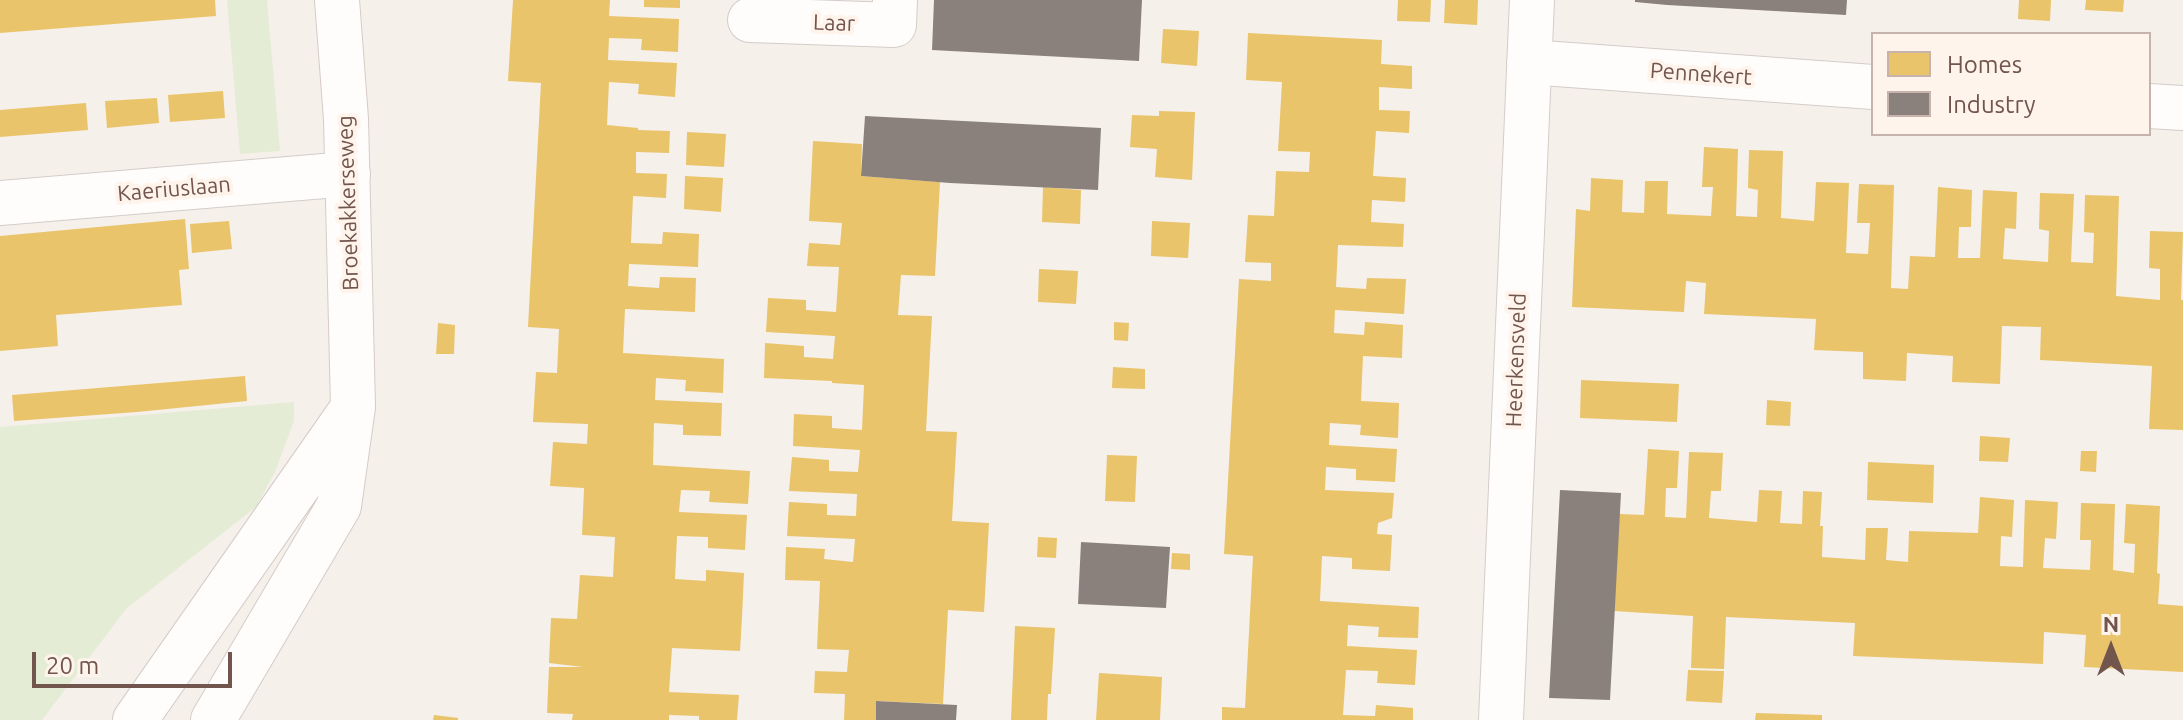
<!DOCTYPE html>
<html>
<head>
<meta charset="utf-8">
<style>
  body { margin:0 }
  #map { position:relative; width:2183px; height:720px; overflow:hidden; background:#f6f0eb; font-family:Ubuntu,sans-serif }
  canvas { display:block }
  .legend { position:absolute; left:1871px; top:32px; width:280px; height:104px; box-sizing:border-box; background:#fef4ec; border:2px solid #c6b4ac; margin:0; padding:10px 14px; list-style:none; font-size:24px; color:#72554c }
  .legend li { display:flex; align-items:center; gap:16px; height:40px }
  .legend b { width:40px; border:2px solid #c6b4ac }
  .north { position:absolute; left:2071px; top:608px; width:80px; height:80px; -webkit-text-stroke:6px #fef4ec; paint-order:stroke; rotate:0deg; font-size:22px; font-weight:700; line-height:32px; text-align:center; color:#72554c }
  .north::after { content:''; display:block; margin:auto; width:28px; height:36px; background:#72554c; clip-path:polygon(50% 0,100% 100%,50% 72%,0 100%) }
  .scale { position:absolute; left:32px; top:652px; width:200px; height:36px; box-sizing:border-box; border:4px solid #72554c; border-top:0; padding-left:10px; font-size:24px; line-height:28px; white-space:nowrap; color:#72554c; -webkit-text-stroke:6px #fef4ec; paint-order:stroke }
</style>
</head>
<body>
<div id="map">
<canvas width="2183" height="720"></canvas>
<ul class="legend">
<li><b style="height:22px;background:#e9c46a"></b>Homes</li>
<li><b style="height:22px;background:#8a817c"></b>Industry</li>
</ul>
<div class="north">N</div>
<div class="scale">20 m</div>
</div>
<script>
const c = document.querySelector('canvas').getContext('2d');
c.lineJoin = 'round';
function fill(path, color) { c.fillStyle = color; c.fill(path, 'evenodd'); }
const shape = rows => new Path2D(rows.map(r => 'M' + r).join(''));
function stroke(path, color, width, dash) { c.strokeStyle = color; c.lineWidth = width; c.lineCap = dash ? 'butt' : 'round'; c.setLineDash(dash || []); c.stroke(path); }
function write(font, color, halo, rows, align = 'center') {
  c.font = font + ' Ubuntu,sans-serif'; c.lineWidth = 8; c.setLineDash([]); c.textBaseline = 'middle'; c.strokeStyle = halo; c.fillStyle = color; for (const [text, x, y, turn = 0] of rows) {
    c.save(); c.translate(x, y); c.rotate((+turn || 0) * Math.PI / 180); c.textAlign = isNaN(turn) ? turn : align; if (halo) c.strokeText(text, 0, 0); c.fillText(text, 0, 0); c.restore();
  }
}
fill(shape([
  [227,0,267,0,280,151,240,154],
  [294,402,294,421,275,472,256,507,126,609,42,720,0,720,0,427]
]), '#e5ecd6');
fill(shape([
  [0,0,215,0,216,16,0,33],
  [513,0,610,0,609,16,679,19,678,52,641,50,642,39,609,38,608,60,677,63,675,97,638,94,639,84,609,82,607,125,638,128,638,130,670,131,669,153,636,152,636,173,667,174,666,198,633,196,631,243,662,244,663,232,699,234,698,267,629,264,628,286,659,288,660,277,696,278,695,312,625,309,623,353,724,359,723,393,685,391,686,380,656,378,655,400,722,403,721,436,683,435,683,425,654,423,653,465,750,471,748,504,709,502,710,491,681,490,679,512,747,515,745,550,708,548,708,537,677,536,675,579,706,581,706,570,744,573,742,617,740,651,672,648,669,692,739,695,737,720,699,720,699,716,669,715,669,720,572,720,573,714,547,713,549,667,583,667,549,663,551,618,577,619,580,575,613,577,615,537,582,535,584,488,550,486,553,442,587,444,588,424,533,422,536,372,557,373,559,329,528,327,541,83,508,81],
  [644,0,680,0,680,8,644,7],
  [1398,0,1431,0,1430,22,1397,21],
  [1445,0,1478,0,1477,25,1444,23],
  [2019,0,2051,0,2050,21,2018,19],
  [2086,0,2124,0,2123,12,2085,10],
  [1163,29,1199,31,1197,66,1161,63],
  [1248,33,1382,40,1381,64,1412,66,1412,89,1379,87,1379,110,1410,111,1409,133,1376,131,1373,176,1406,178,1405,202,1372,200,1371,222,1404,224,1403,247,1338,245,1336,287,1366,289,1367,278,1406,279,1404,314,1335,310,1334,333,1364,335,1365,322,1403,325,1402,358,1363,356,1361,401,1399,403,1398,438,1360,435,1361,425,1330,423,1329,445,1397,449,1395,482,1356,480,1356,469,1326,467,1325,490,1394,493,1392,518,1378,523,1377,534,1392,535,1390,571,1352,569,1352,558,1322,556,1320,601,1419,607,1418,638,1378,637,1379,627,1348,625,1347,646,1417,650,1415,685,1377,683,1378,671,1346,670,1343,715,1375,716,1376,705,1413,708,1413,720,1222,720,1222,707,1245,708,1253,556,1224,554,1239,279,1271,281,1271,263,1245,262,1248,215,1274,216,1276,171,1309,172,1310,152,1278,151,1282,82,1246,80],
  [223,91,225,118,170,122,168,95],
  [157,98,159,123,107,128,105,101],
  [86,103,88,130,0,137,0,110],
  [1159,111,1195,112,1192,180,1155,177,1157,149,1130,147,1132,115,1159,116],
  [687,132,726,134,724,167,686,165],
  [813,141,862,144,861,176,940,182,935,276,901,275,898,315,932,316,926,431,957,432,952,521,989,523,984,612,948,610,943,704,876,701,876,720,844,720,845,694,814,693,815,671,847,672,849,650,817,649,820,581,785,580,786,547,825,549,824,559,853,562,855,539,787,536,789,502,827,504,827,515,856,516,857,494,789,491,792,457,829,460,829,471,858,472,860,450,793,446,794,414,832,416,832,428,862,430,864,385,832,383,832,381,764,378,765,343,804,346,804,357,833,359,835,336,766,332,768,298,806,300,806,310,836,312,839,267,807,266,809,243,840,245,842,223,809,221],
  [1704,147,1738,149,1736,216,1757,217,1758,190,1748,188,1749,150,1783,151,1781,218,1814,221,1816,182,1849,183,1846,253,1868,254,1870,223,1857,223,1859,184,1894,185,1891,288,1908,289,1910,256,1935,257,1938,187,1972,190,1971,227,1959,227,1958,258,1980,258,1983,190,2017,192,2016,229,2005,228,2003,259,2048,262,2049,231,2039,229,2040,193,2074,194,2071,262,2093,263,2094,233,2084,232,2085,195,2119,196,2116,296,2160,300,2160,269,2149,268,2150,231,2183,232,2181,300,2183,300,2183,430,2149,429,2152,366,2040,360,2041,327,2002,326,2000,384,1952,382,1953,356,1907,353,1906,381,1863,379,1863,352,1814,350,1816,319,1704,314,1706,283,1686,281,1684,312,1572,307,1576,209,1590,211,1591,178,1623,180,1622,212,1644,213,1645,181,1668,181,1667,214,1711,216,1713,187,1702,187],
  [685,176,723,178,721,212,684,209],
  [1043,187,1081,190,1080,224,1042,222],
  [185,219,189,269,179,270,182,305,56,315,58,346,0,351,0,236],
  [229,221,232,249,192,253,190,224],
  [1152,221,1190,223,1188,258,1151,256],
  [1039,269,1078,271,1076,304,1038,302],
  [1114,322,1129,323,1128,341,1114,340],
  [438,323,455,325,454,354,436,354],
  [1113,367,1145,369,1145,389,1112,388],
  [245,376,247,401,137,412,14,421,12,395],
  [1581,380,1679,384,1677,422,1580,418],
  [1767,400,1791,402,1790,426,1766,425],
  [1980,436,2010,438,2008,462,1979,461],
  [1648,449,1679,451,1677,488,1666,488,1665,517,1686,518,1689,452,1723,453,1721,491,1711,491,1709,518,1757,522,1759,490,1782,491,1780,523,1802,524,1803,491,1822,492,1820,526,1823,526,1822,557,1865,560,1866,528,1888,528,1886,560,1908,562,1909,531,1978,533,1980,497,2014,500,2012,537,2001,536,2000,566,2023,567,2025,500,2058,502,2056,539,2045,538,2043,568,2090,570,2091,540,2080,540,2081,503,2115,504,2113,570,2134,573,2135,544,2124,543,2126,504,2160,506,2157,573,2160,574,2158,604,2183,606,2183,672,2084,667,2086,635,2044,632,2043,664,1853,656,1855,623,1726,617,1724,669,1691,668,1693,616,1614,611,1619,514,1644,515],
  [2081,451,2097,451,2096,472,2080,471],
  [1107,455,1137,456,1135,502,1105,501],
  [1868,462,1934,465,1933,503,1867,500],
  [1038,537,1057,538,1056,558,1037,557],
  [1172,553,1190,554,1190,570,1171,569],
  [1015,626,1055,628,1051,694,1048,694,1047,720,1011,720],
  [1688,670,1724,671,1722,703,1686,701],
  [1099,673,1162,677,1160,720,1096,720],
  [1756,713,1822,715,1822,720,1755,720],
  [434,715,458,718,458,720,433,720]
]), '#e9c46a');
fill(shape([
  [934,0,1142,0,1139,61,932,50],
  [1635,0,1847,0,1846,15,1667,5,1635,2],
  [865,116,1101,128,1098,190,950,183,861,176],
  [1560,490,1621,493,1610,700,1549,698],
  [1081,542,1170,547,1166,608,1078,604],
  [876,701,957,705,956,720,876,720]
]), '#8a817c');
const street = shape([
  [750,20,894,25,895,0],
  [1529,62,1873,87],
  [2149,106,2183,108],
  [0,203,348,174],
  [1501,720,1532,0]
]);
const secondary = shape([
  [135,720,350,412],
  [213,720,339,506,353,407,346,119,337,0]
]);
stroke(street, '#d4ccc8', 46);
stroke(secondary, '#d5cbc7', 46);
stroke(street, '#fefdfc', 44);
stroke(secondary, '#fefdfc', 44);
write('22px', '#72554c', '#fef4ec', [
  ["Laar",834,23,2],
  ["Pennekert",1701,74,4],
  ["Kaeriuslaan",174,189,-5],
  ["Broekakkerseweg",348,203,-92],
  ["Heerkensveld",1516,360,-88]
]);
</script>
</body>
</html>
